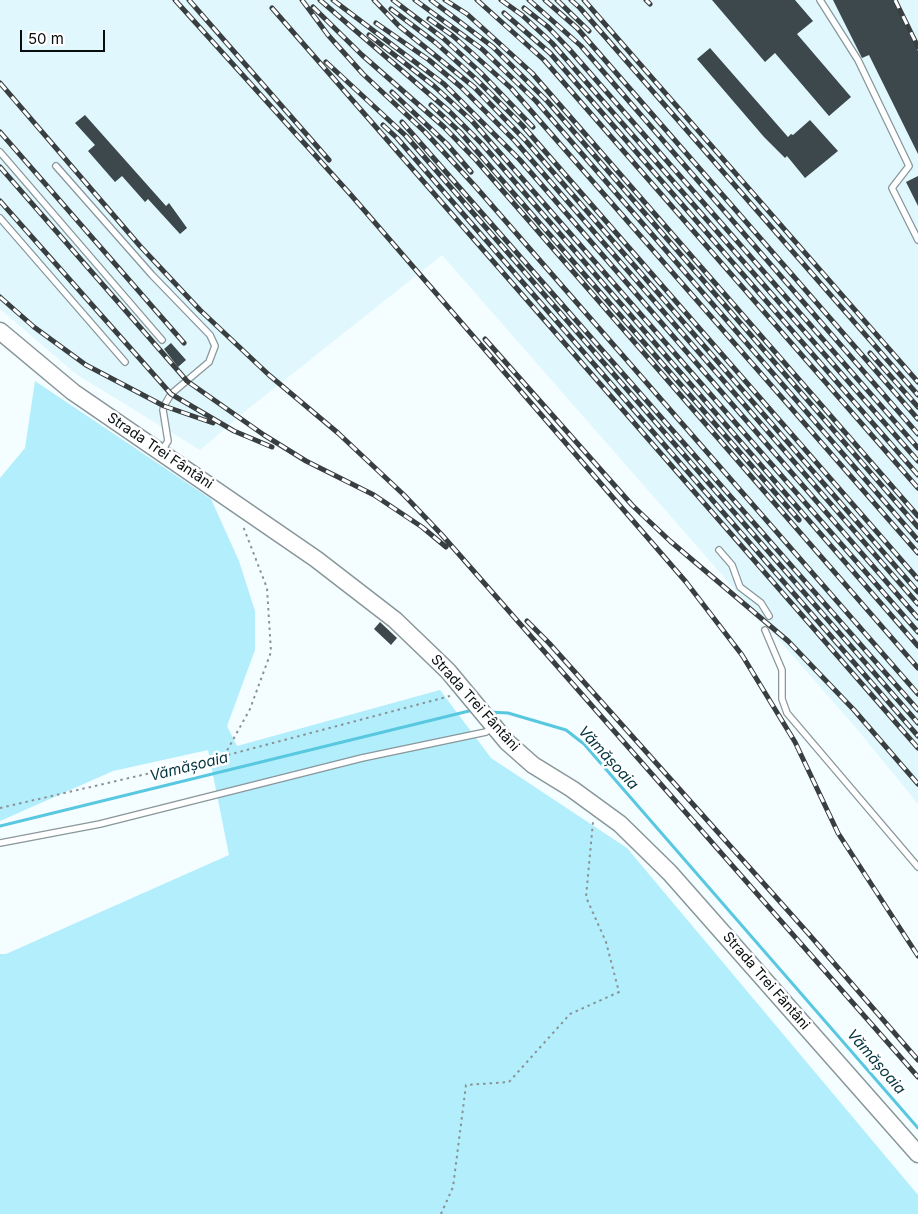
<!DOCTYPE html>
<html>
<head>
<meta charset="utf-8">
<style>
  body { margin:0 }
  #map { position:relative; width:918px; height:1214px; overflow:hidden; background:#f4fdff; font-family:Inter,sans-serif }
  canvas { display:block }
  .scale { position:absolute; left:20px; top:30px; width:85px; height:22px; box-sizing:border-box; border:2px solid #080d0e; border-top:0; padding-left:6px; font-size:15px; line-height:18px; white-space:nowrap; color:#080d0e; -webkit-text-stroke:4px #fff; paint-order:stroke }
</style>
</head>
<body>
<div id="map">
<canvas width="918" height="1214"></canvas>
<div class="scale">50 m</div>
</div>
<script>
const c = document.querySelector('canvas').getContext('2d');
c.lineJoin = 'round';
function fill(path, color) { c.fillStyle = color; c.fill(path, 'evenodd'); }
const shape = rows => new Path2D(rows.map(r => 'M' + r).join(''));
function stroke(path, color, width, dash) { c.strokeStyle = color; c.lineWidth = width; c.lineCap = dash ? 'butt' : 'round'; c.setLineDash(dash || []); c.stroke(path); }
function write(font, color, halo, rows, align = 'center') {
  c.font = font + ' Inter,sans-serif'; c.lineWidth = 5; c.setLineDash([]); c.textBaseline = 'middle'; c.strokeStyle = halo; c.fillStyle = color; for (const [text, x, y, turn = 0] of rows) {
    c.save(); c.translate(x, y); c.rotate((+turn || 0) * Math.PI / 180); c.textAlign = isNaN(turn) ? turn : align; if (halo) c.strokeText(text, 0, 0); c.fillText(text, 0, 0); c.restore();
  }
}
fill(shape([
  [0,0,918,0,918,804,857,729,442,255,248,409,200,450,76,374,0,309]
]), '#dff7fd');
fill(shape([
  [35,381,211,499,239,561,255,611,255,650,227,726,237,746,440,690,491,758,627,848,918,1195,918,1214,0,1214,0,954,6,954,229,855,208,750,113,771,0,821,0,478,25,448]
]), '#b2eefc');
stroke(shape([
  [489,712,508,713,566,730,584,744,918,1128],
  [0,826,473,710]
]), '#58c7e0', 3);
fill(shape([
  [712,0,795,0,813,21,797,34,851,97,829,116,775,53,765,62],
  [833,0,893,0,918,51,918,154,869,55,862,58],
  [710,48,788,137,791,134,793,135,810,120,838,151,805,178,787,156,785,158,764,137,697,59],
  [85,115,166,206,169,203,187,228,180,234,148,199,145,202,122,176,115,182,88,151,95,145,75,123],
  [918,176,918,206,906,182],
  [171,343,186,360,178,367,164,349],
  [380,622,397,638,391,645,374,629]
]), '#3c484b');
const service = shape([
  [820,0,858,60,909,166,892,188,918,240],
  [0,152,162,340],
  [56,166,152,275,210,335,215,346,209,362,171,394,164,406,163,410,168,441,161,452],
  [0,218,125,362],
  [719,550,732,565,740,587,761,603,769,616],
  [765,630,782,670,782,699,787,713,918,867],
  [0,843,100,824,362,758,486,732,493,727]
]);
const secondary = shape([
  [0,331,73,392,316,559,395,620,448,671,507,742,533,765,572,789,620,824,670,873,918,1154]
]);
stroke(service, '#89969a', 8);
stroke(secondary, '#89969a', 19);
stroke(shape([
  [224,756,250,709,271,652,267,588,243,526],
  [0,808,224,756,450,696],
  [441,1214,453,1187,466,1085,509,1082,570,1014,619,992,606,942,586,897,593,822]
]), '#8b9294', 2, [2.5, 4]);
stroke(service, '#fff', 5.5);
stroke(secondary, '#fff', 16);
const rail = shape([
  [175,0,351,195,686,582,742,655,795,742,838,833,918,956],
  [189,0,329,160],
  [302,0,328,35,363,74,425,132,475,186,918,694],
  [320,0,449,111,482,144,918,646],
  [333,0,444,84,520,160,918,618],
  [374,0,399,26,474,87,526,141,918,592],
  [393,0,443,38,480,72,533,127],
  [415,0,482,49,536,101,918,540],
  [431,0,493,47,548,102,918,527],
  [445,0,467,14,532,73,918,516],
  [477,0,544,60,918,488],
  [501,0,522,15,552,43,918,461],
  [529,0,581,46,918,434],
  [545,0,577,28,918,419],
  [557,0,589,31],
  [571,0,580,8,918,395],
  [584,0,918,382],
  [646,0,650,4],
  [895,0,918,47],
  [313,7,362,55,444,127,476,160,918,668],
  [272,8,918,748],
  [524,8,548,27,569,49,918,448],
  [391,9,436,43,476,79,522,125,918,579],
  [504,13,550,53,918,475],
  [429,19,453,36,511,88,918,553],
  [376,23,429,60,461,87,515,141,918,604],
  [369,35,434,86,472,121,918,632],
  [326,62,406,136,918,723],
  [0,83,140,246,200,310,269,375,338,433,404,495,442,535,918,1077],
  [392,92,447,144,471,172],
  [431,105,460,132,799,520],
  [402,122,918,710],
  [383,125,397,138,918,736],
  [0,132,184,343],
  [0,167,187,381,264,435,306,461,374,495,422,527,446,547],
  [0,201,171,394,234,431,272,447],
  [0,297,34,327,86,365,164,406,213,423],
  [485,339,632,505,670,541,788,641,854,710,918,784],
  [870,353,918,407],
  [527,621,549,643,807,932,918,1060]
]);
stroke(rail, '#393f40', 5);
stroke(rail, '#fff', 3, [9]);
write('14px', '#080d0e', '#fff', [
  ["Strada Trei Fântâni",160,451,34],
  ["Strada Trei Fântâni",475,703,48],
  ["Strada Trei Fântâni",766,981,49]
]);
write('italic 15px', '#00343e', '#fff', [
  ["Vămășoaia",608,758,47],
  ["Vămășoaia",189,767,-14],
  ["Vămășoaia",876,1062,49]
]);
</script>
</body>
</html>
